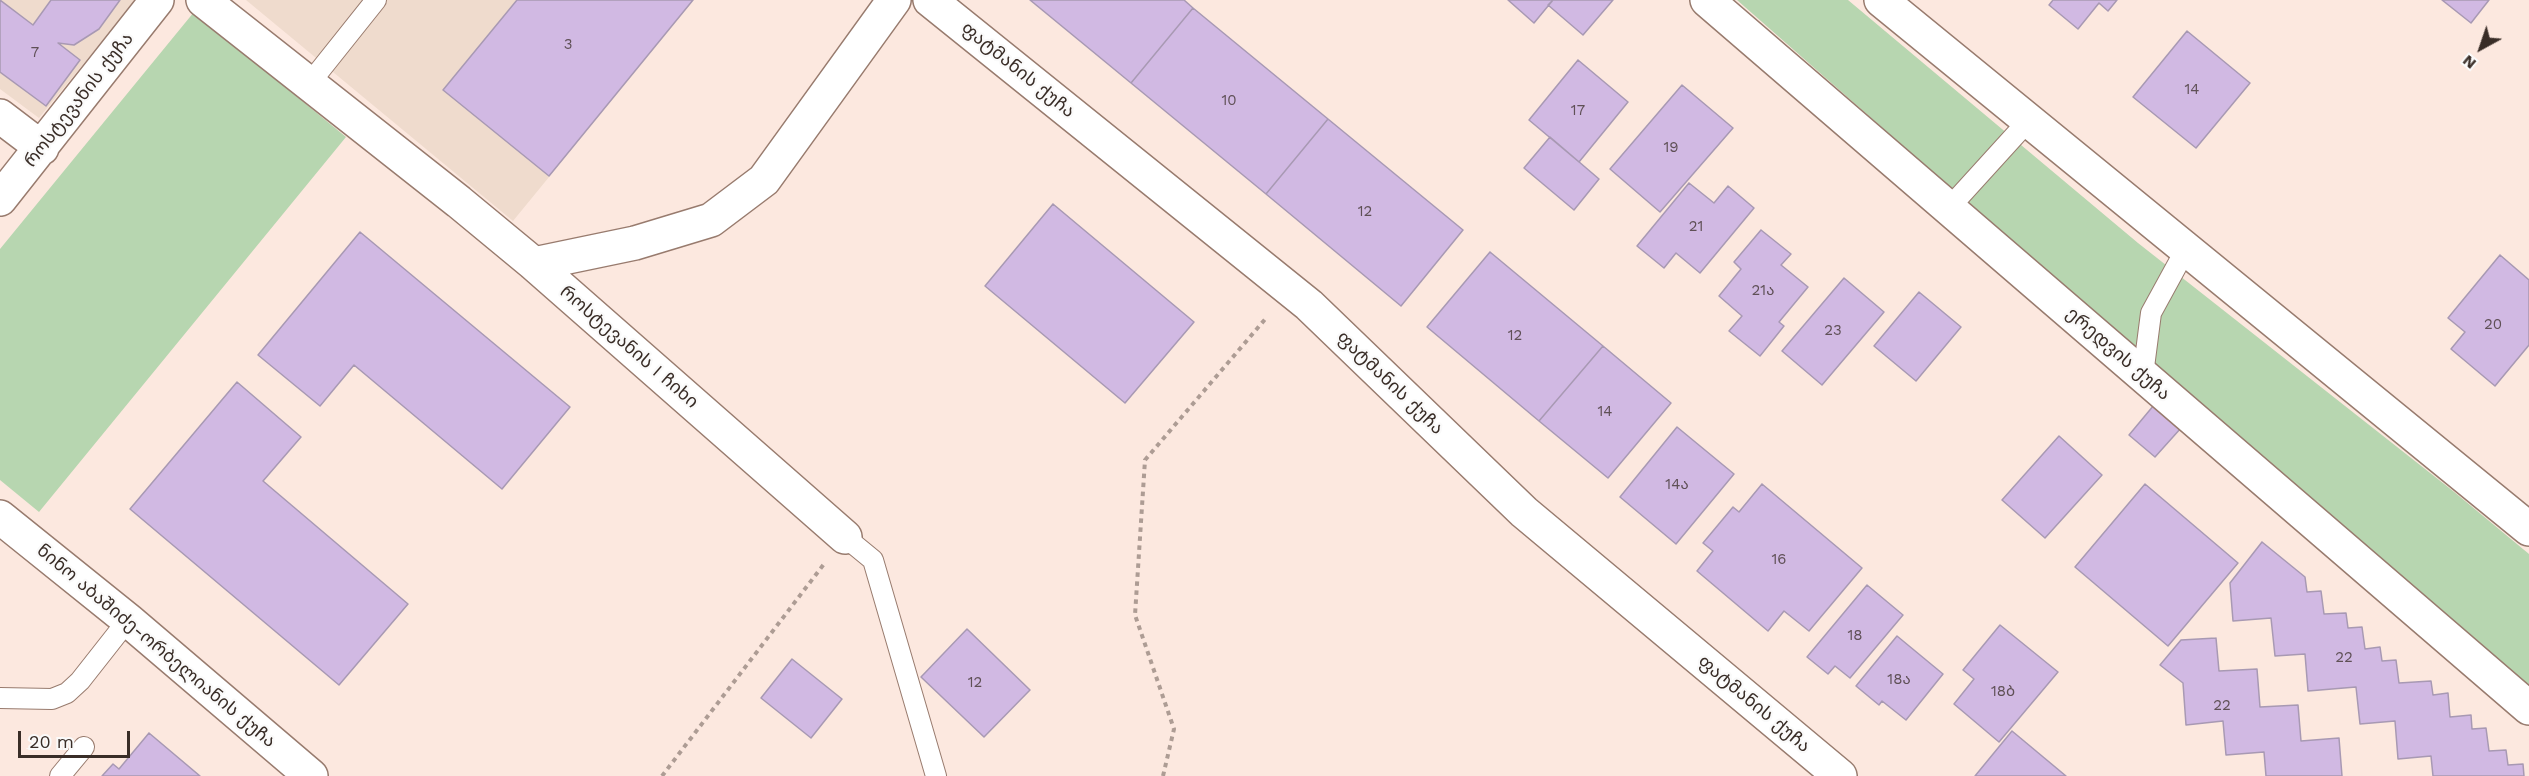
<!DOCTYPE html>
<html>
<head>
<meta charset="utf-8">
<style>
  body { margin:0 }
  #map { position:relative; width:2529px; height:776px; overflow:hidden; background:#fce8df; font-family:"Work Sans",sans-serif }
  canvas { display:block }
  .north { position:absolute; left:2451px; top:18px; width:60px; height:60px; -webkit-text-stroke:4px #fafafa; paint-order:stroke; rotate:220deg; font-size:16px; font-weight:700; line-height:24px; text-align:center; color:#392d27 }
  .north::after { content:''; display:block; margin:auto; width:21px; height:27px; background:#392d27; clip-path:polygon(50% 0,100% 100%,50% 72%,0 100%) }
  .scale { position:absolute; left:18px; top:731px; width:112px; height:27px; box-sizing:border-box; border:3px solid #392d27; border-top:0; padding-left:8px; font-size:18px; line-height:21px; white-space:nowrap; color:#392d27; -webkit-text-stroke:4px #fafafa; paint-order:stroke }
</style>
</head>
<body>
<div id="map">
<canvas width="2529" height="776"></canvas>
<div class="north">N</div>
<div class="scale">20 m</div>
</div>
<script>
const c = document.querySelector('canvas').getContext('2d');
c.lineJoin = 'round';
function fill(path, color) { c.fillStyle = color; c.fill(path, 'evenodd'); }
const shape = rows => new Path2D(rows.map(r => 'M' + r).join(''));
function stroke(path, color, width, dash) { c.strokeStyle = color; c.lineWidth = width; c.lineCap = dash ? 'butt' : 'round'; c.setLineDash(dash || []); c.stroke(path); }
function write(font, color, halo, rows, align = 'center') {
  c.font = font + ' "Work Sans","Noto Sans Georgian",sans-serif'; c.lineWidth = 4.5; c.setLineDash([]); c.textBaseline = 'middle'; c.strokeStyle = halo; c.fillStyle = color; for (const [text, x, y, turn = 0] of rows) {
    c.save(); c.translate(x, y); c.rotate((+turn || 0) * Math.PI / 180); c.textAlign = isNaN(turn) ? turn : align; if (halo) c.strokeText(text, 0, 0); c.fillText(text, 0, 0); c.restore();
  }
}
fill(shape([
  [0,0,136,0,39,118,0,89],
  [246,0,694,0,513,221]
]), '#efdbcd');
fill(shape([
  [1737,0,1848,0,2138,243,2453,491,2529,554,2529,687,2085,306],
  [194,12,346,137,39,512,0,480,0,249]
]), '#b7d6b0');
const building = shape([
  [0,0,33,25,51,0,120,0,99,29,74,45,58,43,80,60,46,106,0,72,0,0],
  [517,0,693,0,549,176,443,90,517,0],
  [1030,0,1184,0,1193,8,1131,83,1030,0],
  [1508,0,1553,0,1534,23,1508,0],
  [1553,0,1613,0,1583,35,1548,5,1553,0],
  [2053,0,2117,0,2108,11,2099,3,2078,29,2049,5,2053,0],
  [2442,0,2489,0,2471,23,2442,0],
  [1193,8,1328,119,1266,194,1131,83,1193,8],
  [2187,31,2250,83,2196,148,2133,97,2187,31],
  [1578,60,1628,102,1579,162,1529,120,1578,60],
  [1682,85,1733,128,1660,212,1610,169,1682,85],
  [1328,119,1463,230,1401,306,1266,194,1328,119],
  [1550,137,1599,179,1574,210,1524,168,1550,137],
  [1689,183,1714,203,1728,186,1754,208,1700,273,1676,253,1664,268,1637,246,1689,183],
  [1053,204,1194,322,1125,403,985,286,1053,204],
  [1761,230,1791,254,1781,265,1808,287,1779,322,1784,326,1760,356,1729,331,1742,316,1719,296,1741,269,1734,262,1761,230],
  [360,232,570,407,502,489,354,365,320,406,258,355,360,232],
  [1490,252,1603,346,1539,421,1427,327,1490,252],
  [2500,255,2529,280,2529,345,2495,386,2451,349,2465,332,2448,318,2500,255],
  [1844,278,1884,312,1822,385,1782,351,1844,278],
  [1919,292,1961,327,1916,381,1874,346,1919,292],
  [1603,346,1671,403,1608,478,1539,421,1603,346],
  [237,382,301,437,263,481,408,604,339,685,130,509,237,382],
  [2154,405,2181,428,2155,457,2129,435,2154,405],
  [1677,427,1734,474,1676,544,1620,497,1677,427],
  [2059,436,2102,475,2045,538,2002,500,2059,436],
  [1762,484,1862,568,1809,631,1784,611,1768,631,1697,571,1713,551,1703,543,1733,507,1739,512,1762,484],
  [2145,484,2238,563,2168,646,2075,567,2145,484],
  [2262,542,2305,577,2307,592,2321,591,2324,614,2346,613,2348,628,2362,627,2365,649,2380,647,2382,661,2396,660,2399,683,2431,681,2433,695,2448,693,2450,717,2471,715,2472,729,2486,728,2489,751,2506,750,2508,765,2523,764,2524,776,2433,776,2431,756,2398,759,2395,721,2360,724,2356,687,2308,691,2305,654,2275,656,2271,618,2233,621,2230,583,2262,542],
  [1867,585,1903,615,1850,678,1835,666,1828,674,1807,657,1867,585],
  [2000,625,2058,672,1999,742,1954,704,1974,679,1963,670,2000,625],
  [967,629,1030,690,984,737,921,677,967,629],
  [1897,636,1943,674,1906,720,1882,701,1879,705,1856,686,1897,636],
  [2216,638,2219,671,2257,669,2260,707,2298,705,2301,741,2339,738,2342,776,2266,776,2264,752,2226,755,2223,721,2186,725,2183,683,2160,665,2181,640,2216,638],
  [792,659,842,699,811,738,761,698,792,659],
  [2012,731,2066,776,1975,776,2012,731],
  [149,733,200,776,102,776,113,764,119,769,149,733]
]);
fill(building, '#d1b9e3');
stroke(building, '#a899b3', 1.5);
const service = shape([
  [309,84,376,0],
  [1949,208,2029,120],
  [2143,375,2151,313,2186,249],
  [845,537,873,560,936,776],
  [0,698,52,699,67,693,80,681,128,620],
  [60,776,84,747]
]);
const minor = shape([
  [203,0,459,202,534,264,845,537],
  [930,0,1309,305,1524,512,1840,776],
  [1707,0,2529,708],
  [1881,0,2529,529],
  [0,116,42,148],
  [0,199,157,0],
  [534,264,635,243,711,220,764,180,894,0],
  [0,517,128,620,311,776]
]);
stroke(service, '#987b6e', 22);
stroke(minor, '#987b6e', 36);
stroke(shape([
  [662,776,824,564],
  [1163,776,1174,729,1135,615,1145,460,1267,317]
]), '#ad9c94', 4, [4.5, 4.5]);
stroke(service, '#fff', 20);
stroke(minor, '#fff', 33);
write('15px', '#5f5056', null, [
  ["3",568,45],
  ["7",35,53],
  ["14",2192,90],
  ["10",1229,101],
  ["17",1578,111],
  ["19",1671,148],
  ["12",1365,212],
  ["21",1696,227],
  ["21ა",1763,291],
  ["20",2493,325],
  ["23",1833,331],
  ["12",1515,336],
  ["14",1605,412],
  ["14ა",1677,485],
  ["16",1779,560],
  ["18",1855,636],
  ["22",2344,658],
  ["18ა",1899,680],
  ["12",975,683],
  ["18ბ",2003,692],
  ["22",2222,706]
]);
write('18px', '#392d27', '#fafafa', [
  ["ფატმანის ქუჩა",1018,70,39],
  ["როსტევანის ქუჩა",79,100,-52],
  ["როსტევანის I ჩიხი",629,347,41],
  ["ერედვის ქუჩა",2118,354,41],
  ["ფატმანის ქუჩა",1390,383,44],
  ["ნინო აბაშიძე-ორბელიანის ქუჩა",156,646,40],
  ["ფატმანის ქუჩა",1754,704,40]
]);
</script>
</body>
</html>
